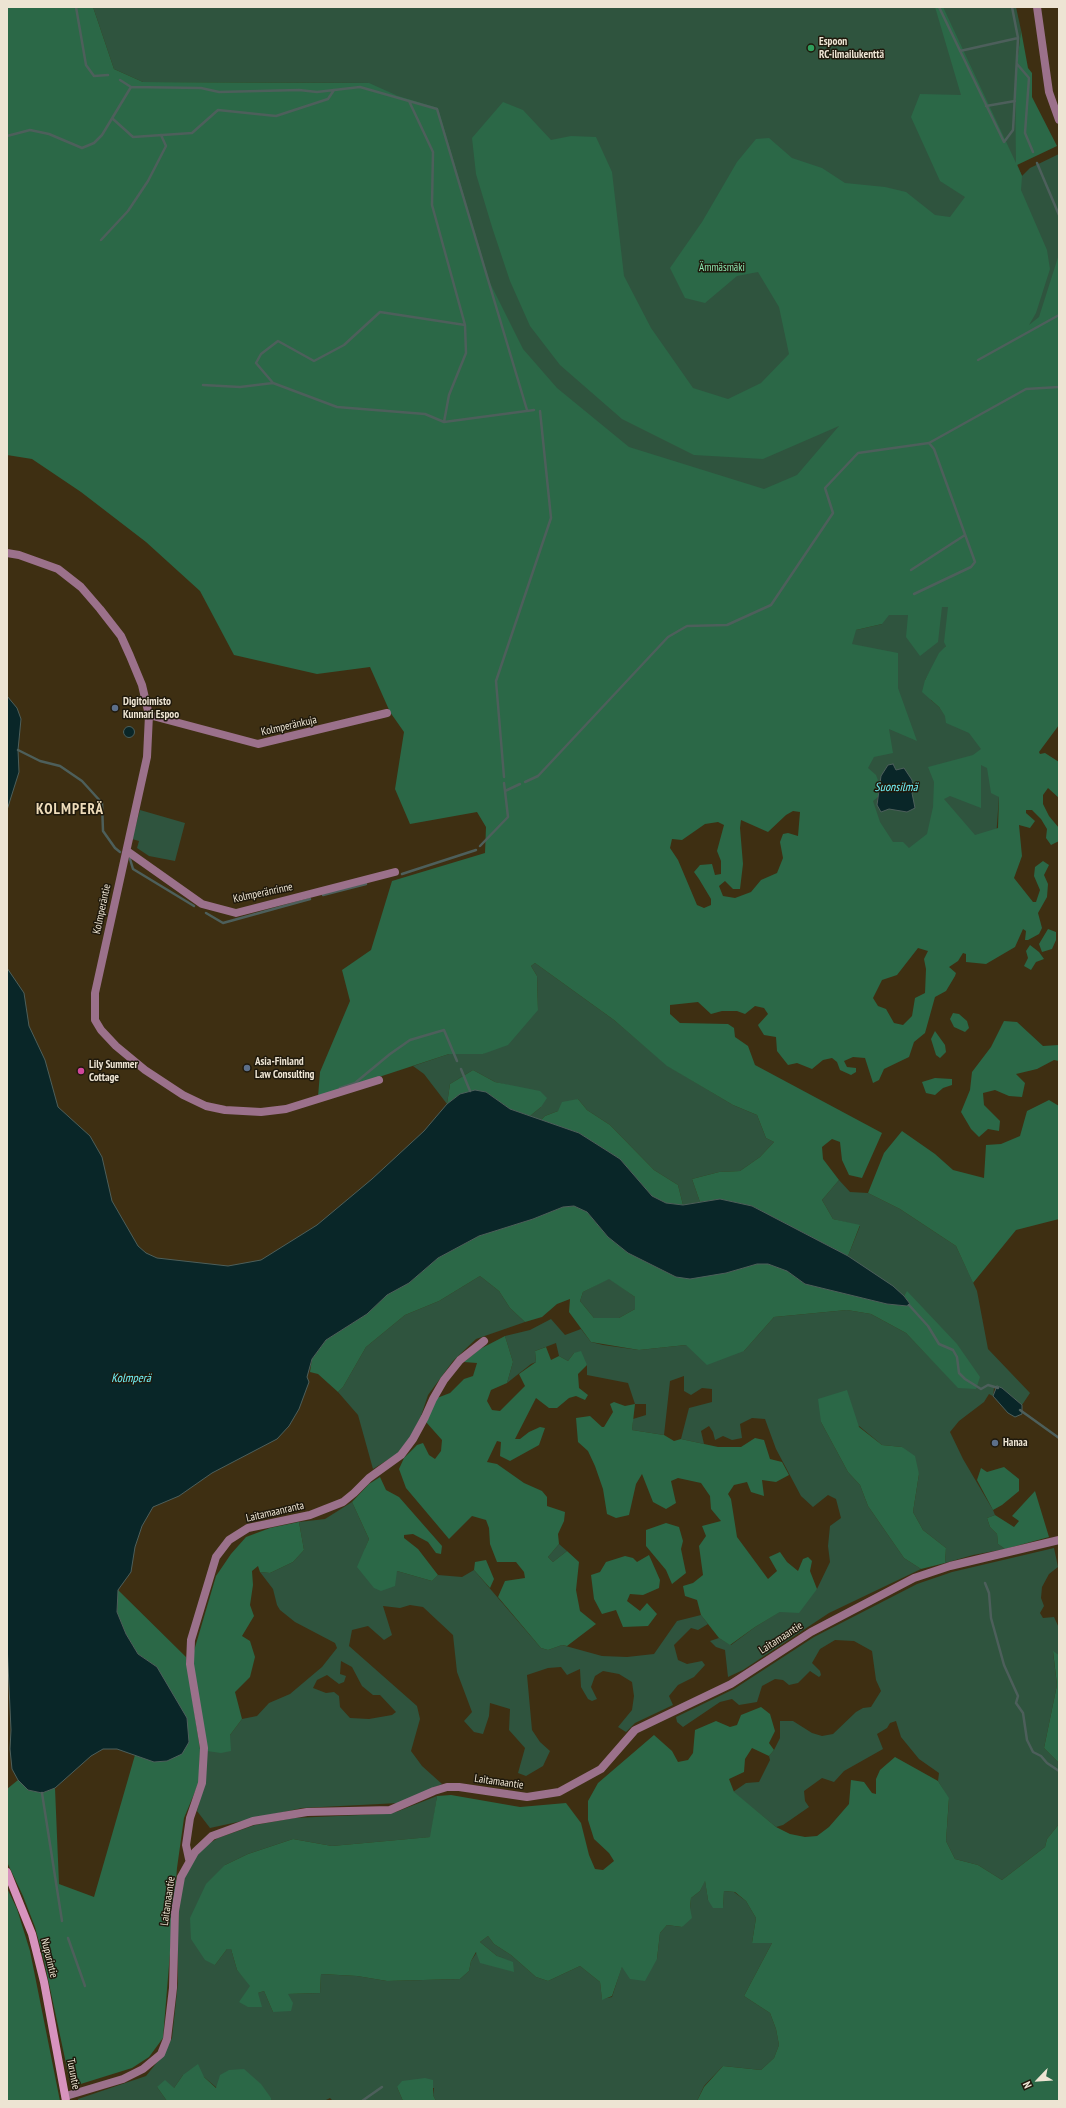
<!DOCTYPE html>
<html>
<head>
<meta charset="utf-8">
<style>
  body { margin:0 }
  #map { position:relative; width:1066px; height:2108px; overflow:hidden; background:#3e2f12; font-family:"PT Sans Narrow",sans-serif }
  canvas { display:block }
  .frame { position:absolute; inset:0; border:8px solid #ede4d3; pointer-events:none }
  .north { position:absolute; left:1018px; top:2060px; width:40px; height:40px; -webkit-text-stroke:3px #1f190c; paint-order:stroke; rotate:245deg; font-size:11px; font-weight:700; line-height:16px; text-align:center; color:#ede4d3 }
  .north::after { content:''; display:block; margin:auto; width:14px; height:18px; background:#ede4d3; clip-path:polygon(50% 0,100% 100%,50% 72%,0 100%) }
</style>
</head>
<body>
<div id="map">
<canvas width="1066" height="2108"></canvas>
<div class="frame"></div>
<div class="north">N</div>
</div>
<script>
const c = document.querySelector('canvas').getContext('2d');
c.lineJoin = 'round';
function fill(path, color) { c.fillStyle = color; c.fill(path, 'evenodd'); }
const shape = rows => new Path2D(rows.map(r => 'M' + r).join(''));
function stroke(path, color, width, dash) { c.strokeStyle = color; c.lineWidth = width; c.lineCap = dash ? 'butt' : 'round'; c.setLineDash(dash || []); c.stroke(path); }
function write(font, color, halo, rows, align = 'center') {
  c.font = font + ' "PT Sans Narrow",sans-serif'; c.lineWidth = 3; c.setLineDash([]); c.textBaseline = 'middle'; c.strokeStyle = halo; c.fillStyle = color; for (const [text, x, y, turn = 0] of rows) {
    c.save(); c.translate(x, y); c.rotate((+turn || 0) * Math.PI / 180); c.textAlign = isNaN(turn) ? turn : align; if (halo) c.strokeText(text, 0, 0); c.fillText(text, 0, 0); c.restore();
  }
}
fill(shape([
  [93,7,1016,7,1021,30,1015,81,1017,164,1022,176,1030,168,1059,154,1059,417,946,646,925,680,931,700,939,707,945,715,979,719,999,797,992,892,843,821,250,137,36,58,105,64,135,84,369,83,143,82,114,69],
  [824,622,882,624,856,630],
  [879,783,907,812,877,804],
  [140,810,185,823,175,861,149,856,137,848,139,841,132,839],
  [535,963,614,1020,668,1066,733,1105,757,1115,766,1138,774,1142,760,1157,740,1171,719,1172,692,1179,700,1202,683,1205,678,1185,654,1170,610,1125,587,1110,578,1099,558,1111,545,1116,541,1120,530,1116,541,1107,515,1087,495,1082,473,1070,450,1084,447,1104,424,1074,413,1066,449,1054,483,1054,538,1009,537,976,531,966],
  [839,1180,850,1192,868,1193,900,1209,956,1246,977,1291,988,1349,1030,1393,1022,1405,1002,1388,994,1388,993,1396,989,1394,984,1402,959,1421,950,1432,963,1459,993,1510,995,1515,987,1518,990,1527,997,1534,998,1544,1005,1549,973,1555,945,1563,946,1548,923,1530,913,1512,919,1474,902,1447,882,1445,859,1426,821,1422,848,1472,860,1485,868,1506,904,1558,921,1569,829,1613,743,1670,728,1677,725,1650,716,1647,710,1641,719,1638,731,1645,755,1627,817,1589,830,1562,828,1546,830,1526,841,1518,836,1499,828,1495,813,1507,801,1496,776,1449,765,1419,752,1418,740,1424,742,1438,732,1440,723,1436,715,1440,713,1432,709,1426,701,1431,704,1444,681,1439,689,1408,712,1402,712,1389,702,1388,691,1395,684,1391,684,1376,670,1381,664,1435,632,1430,633,1419,646,1415,646,1404,635,1404,628,1383,587,1375,587,1365,574,1353,568,1361,559,1356,556,1343,535,1351,536,1362,531,1364,507,1383,513,1362,505,1336,530,1330,551,1319,565,1335,581,1329,591,1342,603,1345,639,1350,686,1345,744,1351,774,1317,847,1310,871,1314,906,1333,958,1387,907,1292,904,1296,848,1256,860,1226,833,1219,822,1200],
  [480,1276,499,1291,510,1308,525,1322,476,1339,453,1361,428,1395,421,1416,411,1436,397,1454,373,1469,358,1415,338,1392,343,1387,366,1347,405,1315,439,1301],
  [609,1278,635,1297,635,1309,619,1318,594,1318,580,1301,583,1292],
  [352,1502,369,1539,365,1549,397,1571,432,1581,438,1575,462,1577,474,1570,541,1648,548,1650,562,1645,602,1656,627,1657,654,1654,677,1621,701,1615,708,1624,698,1630,691,1628,674,1645,678,1660,687,1664,702,1661,705,1665,694,1677,678,1685,669,1696,673,1705,635,1723,626,1732,618,1727,632,1710,634,1696,632,1682,619,1674,603,1671,595,1676,591,1687,597,1699,592,1701,588,1699,581,1687,580,1669,567,1675,561,1667,548,1668,527,1675,532,1730,540,1742,550,1751,543,1766,526,1776,518,1773,525,1748,509,1730,510,1709,490,1703,489,1716,483,1734,474,1732,464,1721,472,1712,457,1672,453,1635,423,1607,410,1605,400,1608,383,1606,392,1635,384,1640,368,1626,352,1630,349,1646,417,1706,420,1719,411,1751,422,1766,442,1784,399,1803,302,1808,210,1828,197,1811,204,1783,207,1751,230,1735,242,1719,257,1716,269,1703,290,1694,322,1667,337,1648,335,1643,295,1622,280,1610,277,1605,273,1589,260,1572,270,1573,293,1562,304,1550,299,1522,325,1519],
  [341,1661,352,1667,362,1686,373,1695,380,1695,396,1712,392,1715,369,1719,350,1718,340,1707,339,1696,334,1692,326,1693,313,1688,317,1680,327,1675,339,1684,344,1682,346,1676,340,1674],
  [559,1544,567,1551,553,1562,548,1557],
  [1054,1548,1058,1567,1049,1574,1042,1587,1041,1598,1044,1606,1040,1613,1043,1618,1054,1617,1059,1628,1059,1655,1053,1652,1057,1685,1044,1748,1059,1763,1059,1824,1047,1839,1045,1847,1002,1880,978,1865,955,1859,946,1841,949,1799,938,1781,939,1773,919,1759,901,1737,896,1721,890,1723,887,1728,877,1734,883,1749,844,1771,834,1782,822,1778,804,1791,805,1801,809,1807,783,1825,776,1827,733,1792,746,1783,759,1782,770,1760,769,1756,774,1750,780,1738,780,1721,793,1721,812,1733,822,1736,833,1734,856,1712,863,1708,871,1707,881,1691,876,1680,872,1651,854,1641,835,1640,820,1649,812,1663,820,1671,821,1675,819,1677,810,1671,798,1683,789,1685,783,1680,775,1679,762,1686,757,1702,739,1705,732,1699,720,1702,683,1727,677,1722,676,1717,734,1689,814,1637,917,1584,952,1572],
  [437,1796,431,1837,332,1846,293,1839,248,1854,225,1865,215,1965,227,1949,231,1949,237,1970,258,1993,264,1991,273,2012,287,1994,320,1993,321,1974,357,1976,387,1981,460,1979,469,1971,471,1961,477,1952,506,1958,497,1956,480,1942,488,1936,494,1944,511,1955,536,1977,548,1981,580,1966,600,1982,602,1999,612,1997,622,1966,657,1959,660,1933,667,1925,682,1927,690,1908,691,1898,700,1891,705,1880,708,1900,723,1907,724,1891,734,1892,746,1901,756,1918,752,1943,772,1943,744,1996,770,2013,776,2029,779,2045,774,2058,761,2070,723,2066,704,2086,697,2101,436,2101,433,2095,434,2088,397,2087,403,2101,333,2101,330,2098,324,2101,271,2101,271,2098,217,2088,204,2077,183,2075,174,2088,157,2087,167,2101,78,2101,78,2099,146,2076,163,2055,172,2038,178,1983,178,1928,180,1894,184,1875,192,1859,205,1846,218,1838,255,1825,294,1818,382,1814,396,1812]
]), '#2f543e');
fill(shape([
  [7,7,93,7,114,69,143,82,369,83,398,96,438,108,490,283,523,349,557,388,629,447,764,489,797,475,839,426,763,459,694,455,622,419,560,365,530,326,510,281,492,227,476,174,472,138,503,102,523,110,551,140,571,136,596,137,612,172,624,276,651,328,693,388,728,399,761,383,789,354,779,307,758,272,737,276,705,303,685,298,670,268,702,222,737,162,756,139,769,138,792,158,822,168,845,183,885,187,906,192,935,215,950,217,965,197,940,181,911,117,920,94,961,95,935,7,943,7,1016,163,1015,81,1021,30,1028,68,1032,73,1032,97,1057,146,1017,165,1022,176,1021,190,1047,250,1050,269,1036,313,1029,325,1039,317,1059,254,1059,725,1039,752,1040,754,1045,753,1059,762,1059,798,1048,788,1043,795,1043,804,1049,816,1059,828,1059,841,1051,845,1046,838,1047,829,1041,819,1032,810,1026,810,1026,813,1035,821,1030,828,1019,825,1022,856,1014,878,1033,902,1036,902,1040,890,1034,876,1035,867,1043,861,1049,865,1044,875,1048,884,1047,897,1038,913,1042,928,1039,934,1028,940,1025,940,1026,931,1023,929,1015,947,986,964,966,962,966,954,963,953,958,961,949,967,956,973,955,976,946,991,935,997,925,1033,914,1042,909,1057,884,1069,879,1080,873,1083,865,1058,853,1057,844,1061,847,1067,856,1068,856,1072,851,1075,840,1070,837,1062,832,1058,823,1060,812,1069,797,1063,788,1065,777,1051,776,1037,764,1035,759,1027,758,1025,768,1014,764,1008,755,1006,745,1014,737,1011,722,1011,711,1014,698,1002,670,1005,670,1014,680,1023,728,1024,734,1028,735,1037,748,1046,755,1065,882,1133,862,1178,849,1175,842,1160,840,1142,832,1139,822,1147,823,1159,839,1180,822,1200,833,1219,860,1225,848,1256,752,1206,720,1199,700,1202,692,1179,719,1172,740,1171,760,1157,774,1142,766,1138,757,1115,733,1105,667,1066,614,1020,535,963,531,966,537,976,538,1010,508,1045,483,1054,449,1054,318,1097,320,1072,350,1001,342,970,371,950,392,881,485,853,486,827,477,812,410,824,395,789,404,732,390,712,370,667,317,674,234,655,200,591,146,542,81,492,32,459,7,455],
  [942,607,948,607,944,642,946,646,939,653,925,680,922,692,939,707,945,716,946,723,969,733,981,749,973,755,928,767,934,782,933,807,927,834,909,848,903,842,893,842,880,822,873,801,878,797,879,783,876,775,868,768,874,757,893,753,889,729,917,741,898,688,898,653,852,644,856,630,882,624,889,615,908,615,906,637,920,656,938,642],
  [981,765,987,768,991,793,999,797,998,828,975,835,944,799,950,796,981,808],
  [793,811,800,812,798,836,788,833,783,834,780,842,783,858,777,873,761,880,751,892,735,898,723,896,719,886,725,881,733,889,740,889,743,864,740,828,741,820,768,832,786,815],
  [718,822,724,825,717,851,721,861,721,874,715,875,712,864,700,865,694,872,699,879,711,899,711,905,704,908,697,905,678,860,670,848,672,839,682,840,705,824],
  [918,948,928,951,924,959,926,969,925,993,915,998,912,1016,903,1025,894,1023,886,1009,878,1006,873,998,882,980,897,975],
  [1048,929,1056,932,1056,940,1052,949,1042,952,1039,944],
  [1030,945,1039,952,1044,959,1036,962,1031,970,1024,966,1028,958,1026,951],
  [953,1013,959,1014,967,1021,969,1028,965,1032,954,1027,950,1019],
  [1004,1021,1017,1022,1043,1046,1059,1045,1059,1061,1054,1060,1037,1069,1016,1074,1025,1083,1022,1097,1009,1096,995,1090,983,1093,984,1105,1000,1121,999,1131,988,1129,979,1137,971,1129,961,1112,970,1090,972,1072,991,1047],
  [935,1031,945,1045,946,1052,940,1058,936,1055,931,1039],
  [473,1070,495,1082,540,1091,547,1098,541,1107,530,1116,510,1109,486,1092,460,1094,447,1104,450,1084],
  [935,1078,952,1079,952,1085,943,1088,935,1095,926,1093,922,1082],
  [578,1099,587,1110,610,1125,654,1170,678,1185,683,1205,666,1203,652,1196,620,1159,579,1133,541,1120,545,1116,558,1111,562,1102],
  [1049,1100,1059,1106,1059,1219,1016,1230,973,1283,956,1246,900,1209,868,1193,884,1153,902,1131,935,1154,953,1170,984,1178,986,1145,1001,1144,1020,1136,1027,1111],
  [574,1206,587,1212,608,1237,628,1253,676,1277,726,1273,757,1264,768,1264,787,1271,805,1284,887,1304,907,1306,910,1304,904,1296,907,1291,957,1344,980,1377,976,1389,958,1388,906,1333,871,1314,847,1310,774,1317,744,1351,707,1365,686,1345,639,1350,591,1342,569,1312,570,1299,557,1304,542,1317,525,1322,510,1308,499,1291,480,1276,439,1301,405,1315,366,1347,343,1387,338,1392,318,1374,310,1372,312,1359,326,1340,367,1314,387,1295,409,1283,438,1258,479,1236,533,1219,563,1207],
  [609,1279,635,1297,635,1309,619,1318,594,1318,580,1301,583,1292],
  [505,1336,513,1362,507,1383,491,1390,487,1401,492,1410,500,1411,525,1386,519,1374,536,1362,535,1351,546,1347,551,1360,559,1356,568,1361,574,1353,581,1351,587,1365,578,1374,579,1388,588,1395,585,1400,576,1396,569,1398,557,1408,549,1408,536,1398,515,1439,520,1439,529,1432,540,1427,545,1428,539,1445,510,1461,500,1456,501,1442,497,1441,487,1462,497,1464,524,1483,542,1491,547,1497,547,1506,565,1512,564,1521,558,1534,559,1544,548,1557,553,1562,567,1551,579,1562,576,1590,580,1611,596,1624,567,1646,562,1645,548,1650,541,1648,498,1597,505,1581,525,1578,524,1572,516,1562,497,1562,490,1544,489,1528,486,1520,472,1516,449,1539,406,1488,399,1469,404,1458,417,1445,423,1443,429,1455,435,1459,441,1451,442,1440,426,1422,437,1398,450,1393,464,1379,473,1376,477,1363,464,1362,480,1349],
  [847,1390,859,1427,882,1445,902,1447,915,1456,919,1474,913,1512,923,1530,946,1548,945,1563,921,1569,904,1558,868,1506,860,1485,848,1472,821,1422,818,1399],
  [614,1402,625,1406,635,1404,632,1430,664,1435,674,1441,681,1439,718,1447,741,1447,755,1438,764,1440,770,1459,782,1462,789,1475,776,1482,762,1480,764,1496,751,1492,747,1482,734,1485,728,1494,731,1499,737,1537,768,1579,777,1571,769,1557,780,1552,787,1562,798,1571,803,1559,808,1557,812,1561,810,1571,817,1589,799,1613,780,1612,755,1627,730,1645,719,1638,701,1615,697,1600,685,1596,683,1586,693,1583,703,1575,699,1546,706,1536,702,1526,721,1521,711,1509,710,1496,701,1483,678,1478,671,1481,676,1503,666,1509,653,1502,642,1474,636,1484,629,1515,616,1518,607,1514,603,1489,595,1466,588,1451,578,1442,576,1418,590,1416,602,1427,604,1427,613,1412,610,1404],
  [1004,1467,1019,1479,1019,1491,1002,1505,993,1510,977,1480,981,1468,987,1472],
  [380,1477,386,1490,399,1497,442,1546,441,1554,436,1553,428,1542,413,1534,404,1535,404,1538,418,1549,438,1575,432,1581,397,1571,395,1586,381,1591,374,1588,357,1567,369,1539,352,1502,369,1484],
  [1035,1491,1049,1537,1005,1549,998,1544,997,1534,990,1527,987,1518,995,1515,1014,1527,1019,1521,1012,1516],
  [299,1522,304,1550,293,1562,270,1573,260,1572,258,1566,252,1571,253,1585,250,1605,254,1616,242,1636,250,1641,255,1657,250,1677,235,1692,242,1719,230,1735,231,1751,221,1753,207,1751,191,1661,216,1576,231,1554,246,1537,270,1528],
  [666,1523,679,1527,683,1541,681,1549,686,1573,672,1584,666,1570,646,1546,646,1530],
  [649,1555,660,1580,659,1588,643,1595,630,1594,627,1601,640,1611,647,1603,657,1614,648,1626,623,1627,616,1610,602,1614,594,1599,591,1575,600,1572,606,1562,625,1556,633,1558,637,1562],
  [486,1560,494,1579,490,1588,474,1570,475,1562],
  [118,1590,186,1657,200,1749,199,1782,184,1818,177,1868,163,2038,149,2057,132,2068,71,2087,44,1960,35,1927,23,1896,7,1862,7,1789,18,1780,28,1790,42,1793,55,1788,59,1884,94,1897,135,1755,155,1762,157,1667,138,1654,126,1634,117,1612],
  [1053,1651,1059,1655,1059,1763,1044,1748,1057,1685],
  [761,1707,770,1714,775,1731,769,1743,774,1750,769,1756,752,1748,745,1759,744,1772,729,1779,734,1792,776,1827,790,1834,805,1837,817,1836,829,1827,849,1804,851,1780,864,1782,872,1793,876,1794,876,1779,880,1770,895,1757,938,1781,949,1798,946,1841,955,1859,978,1865,1002,1880,1045,1847,1047,1839,1059,1824,1059,2101,697,2101,704,2087,723,2066,761,2070,774,2058,779,2045,776,2029,770,2013,744,1996,772,1943,752,1943,756,1918,746,1901,735,1892,724,1891,723,1908,713,1908,708,1900,705,1881,700,1891,691,1898,690,1908,692,1918,682,1927,667,1925,660,1933,657,1959,645,1981,630,1979,622,1967,612,1996,602,2000,600,1982,580,1966,548,1981,536,1977,511,1955,494,1944,488,1936,480,1942,497,1956,513,1962,514,1972,480,1963,476,1952,471,1961,469,1971,460,1979,387,1981,357,1976,321,1974,320,1993,288,1994,293,2003,291,2011,273,2012,264,1991,258,1993,262,2007,248,2007,239,2002,250,1986,237,1970,231,1949,227,1949,215,1965,205,1960,191,1939,190,1918,206,1884,225,1865,248,1854,293,1839,332,1846,430,1837,437,1796,451,1795,520,1807,566,1803,581,1823,589,1855,595,1869,603,1870,614,1861,609,1853,594,1839,588,1820,588,1801,598,1783,654,1735,672,1751,678,1762,688,1760,693,1753,695,1730,716,1721,730,1727,737,1725,741,1715],
  [7,1888,17,1909,30,1951,60,2101,7,2101],
  [198,2064,204,2077,216,2088,220,2075,229,2070,244,2069,261,2084,271,2098,271,2101,167,2101,157,2087,165,2080,174,2088,183,2075],
  [425,2078,433,2080,433,2095,436,2101,403,2101,397,2087,402,2081]
]), '#2b6847');
const water = shape([
  [7,696,17,708,21,719,18,750,19,772,7,810,7,696],
  '123.5 732a5.5 5.5 0 1 1 11 0a5.5 5.5 0 1 1-11 0Z',
  [893,764,896,770,904,768,912,780,914,790,912,793,915,808,907,812,889,809,881,812,877,805,881,776,888,765,893,764],
  [7,968,24,993,29,1026,45,1060,58,1107,90,1136,102,1157,112,1201,138,1246,146,1253,157,1258,228,1266,261,1260,317,1225,372,1179,424,1131,447,1104,460,1094,475,1090,486,1092,510,1109,579,1133,620,1159,652,1196,666,1203,683,1205,720,1199,752,1206,848,1256,893,1286,904,1296,910,1304,907,1306,887,1304,805,1284,787,1271,768,1264,757,1264,726,1273,690,1279,676,1277,628,1253,608,1237,587,1212,574,1206,563,1207,533,1219,479,1236,438,1258,409,1283,387,1295,367,1314,326,1340,312,1359,307,1377,309,1382,299,1409,289,1426,277,1439,212,1473,179,1496,153,1507,142,1526,135,1547,131,1572,118,1590,117,1612,126,1634,138,1654,157,1667,187,1718,189,1742,182,1754,167,1761,154,1762,117,1749,103,1749,91,1756,55,1788,42,1793,28,1790,18,1780,12,1769,10,1749,11,1730,7,1643,7,968],
  [997,1386,1002,1388,1022,1405,1022,1414,1015,1417,1008,1413,993,1396,997,1386]
]);
fill(water, '#092628');
stroke(water, '#4d5f5b', 1);
stroke(shape([
  [76,7,86,65,94,76,108,75],
  [939,7,1004,142,1013,130,1018,38,1012,7],
  [960,51,1018,38],
  [1017,64,1029,78,1025,133,1033,152],
  [120,80,131,87,201,88,219,92,299,90,317,92,360,87,437,109,527,410],
  [409,101,433,152,432,205,465,325,466,353,449,395,444,422],
  [986,106,1015,101],
  [113,119,133,137,192,133,218,110,276,116,328,99,334,90],
  [7,136,30,130,49,134,82,148,94,143,102,135,131,87],
  [1037,163,1059,215],
  [101,240,128,211,148,181,166,146,161,135],
  [978,360,1059,315],
  [273,383,256,363,261,354,278,341,314,361,344,345,380,312,465,325],
  [203,385,240,387,273,383,337,407,425,414,444,422,534,410],
  [911,570,965,535],
  [914,594,971,567,975,562,934,449,929,443],
  [18,750,40,761,60,766,82,781,102,803,103,831,115,848,120,852],
  [504,777,496,681,551,518,540,411],
  [525,782,538,776,668,637,687,626,727,625,771,605,833,513,825,488,858,453,929,443,1026,389,1059,387],
  [504,783,505,791],
  [480,846,508,817,505,791,520,784],
  [130,859,133,869,194,906],
  [402,874,476,850],
  [323,895,366,884],
  [206,913,223,923,310,899],
  [461,1069,470,1091],
  [340,1088,355,1083,390,1054,410,1040,444,1030,457,1061],
  [909,1305,928,1326,939,1344,953,1350,957,1357,959,1373,965,1379,981,1389,988,1385,998,1388],
  [1020,1410,1059,1438],
  [985,1583,989,1593,991,1618,1004,1665,1018,1696,1016,1703,1023,1713,1027,1740,1033,1752,1041,1756,1047,1763,1059,1771],
  [42,1793,62,1921],
  [68,1938,85,1986],
  [362,2101,382,2087]
]), '#4d5f5b', 2.5);
stroke(shape([
  [1037,7,1049,92,1059,120],
  [7,553,19,555,58,569,81,587,100,609,121,636,130,656,142,685,149,715,147,757,95,993,95,1020,101,1030,116,1046,145,1070,183,1095,206,1106,225,1110,261,1112,286,1109,379,1080],
  [149,715,258,744,387,713],
  [127,851,202,904,236,913,395,872],
  [189,1859,186,1845,190,1818,202,1783,204,1748,190,1664,191,1640,216,1557,229,1540,248,1528,310,1515,343,1502,354,1493,369,1478,401,1455,413,1439,425,1417,433,1399,444,1380,460,1360,484,1341],
  [66,2096,123,2079,143,2069,161,2054,167,2039,173,1988,175,1911,181,1877,195,1852,212,1836,253,1821,307,1812,390,1810,434,1791,447,1787,459,1787,527,1797,559,1792,601,1769,635,1730,731,1684,811,1632,914,1578,950,1566,1059,1540]
]), '#9b718b', 8);
stroke(shape([
  [7,1872,32,1934,44,1982,66,2101]
]), '#d793be', 8);
for (const [x, y, r, color] of [
  [811,48,4,"#2e9e5b"],
  [115,708,4,"#5c6f8a"],
  [247,1068,4,"#5c6f8a"],
  [81,1071,4,"#d1479c"],
  [995,1443,4,"#5c6f8a"]
]) { const dot = new Path2D(); dot.arc(x, y, r, 0, 2 * Math.PI); c.fillStyle = color; c.fill(dot); stroke(dot, '#1f190c', 1.5); }
write('bold 11px', '#ede4d3', '#1f190c', [
  ["Espoon",819,42],
  ["RC-ilmailukenttä",819,55],
  ["Digitoimisto",123,702],
  ["Kunnari Espoo",123,715],
  ["Asia-Finland",255,1062],
  ["Law Consulting",255,1075],
  ["Lily Summer",89,1065],
  ["Cottage",89,1078],
  ["Hanaa",1003,1443]
], 'left');
write('11px', '#8ce5b0', '#1f190c', [
  ["Ämmäsmäki",722,268]
]);
write('11px', '#ede4d3', '#1f190c', [
  ["Kolmperänkuja",289,726,-13],
  ["Kolmperänrinne",263,893,-12],
  ["Kolmperäntie",102,909,-78],
  ["Laitamaanranta",275,1512,-13],
  ["Laitamaantie",781,1638,-33],
  ["Laitamaantie",499,1782,8],
  ["Laitamaantie",168,1901,-82],
  ["Nupurintie",49,1958,76],
  ["Turuntie",73,2074,79]
]);
write('italic 12px', '#71f3fa', '#1f190c', [
  ["Suonsilmä",896,788],
  ["Kolmperä",131,1379]
]);
c.letterSpacing = '1px';
write('bold 15px', '#eedcba', '#1f190c', [
  ["KOLMPERÄ",70,810]
]);
c.letterSpacing = '0px';
</script>
</body>
</html>
